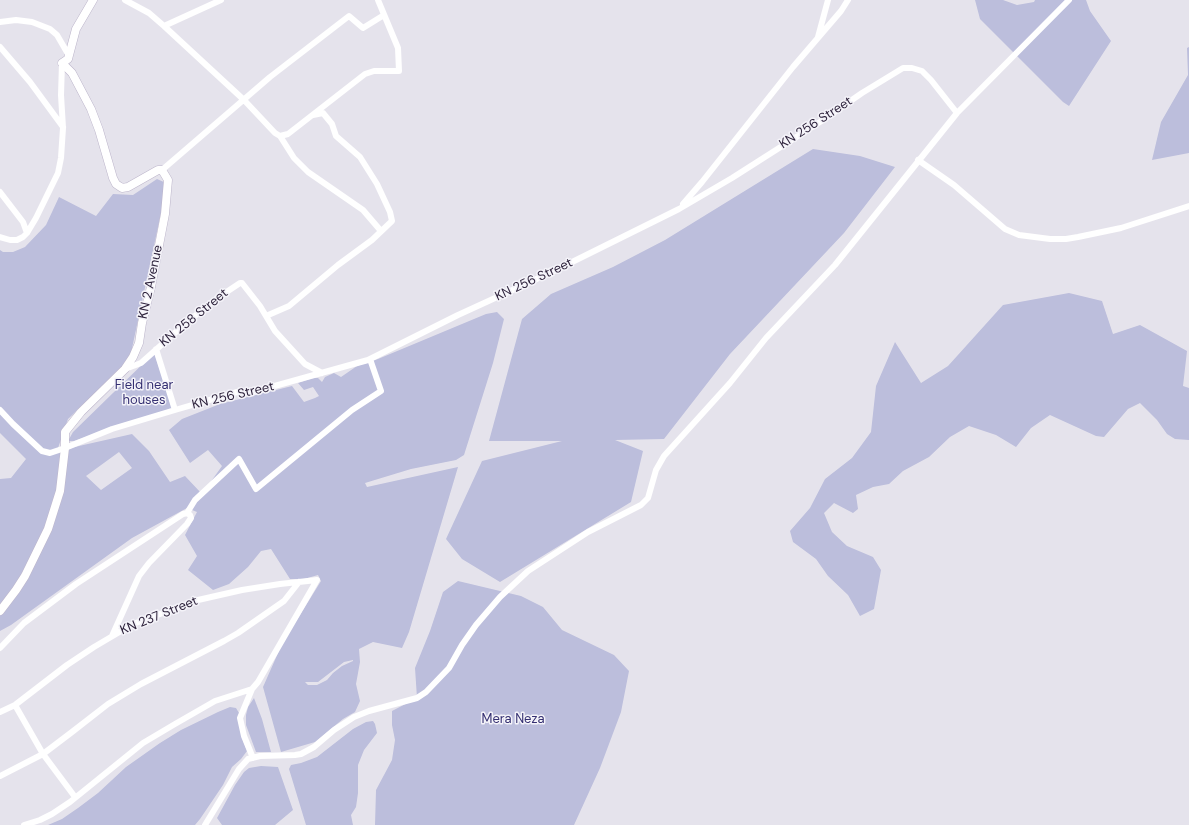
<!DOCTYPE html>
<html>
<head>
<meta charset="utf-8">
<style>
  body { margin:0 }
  canvas { display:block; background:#e5e3ec }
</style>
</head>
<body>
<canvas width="1189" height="825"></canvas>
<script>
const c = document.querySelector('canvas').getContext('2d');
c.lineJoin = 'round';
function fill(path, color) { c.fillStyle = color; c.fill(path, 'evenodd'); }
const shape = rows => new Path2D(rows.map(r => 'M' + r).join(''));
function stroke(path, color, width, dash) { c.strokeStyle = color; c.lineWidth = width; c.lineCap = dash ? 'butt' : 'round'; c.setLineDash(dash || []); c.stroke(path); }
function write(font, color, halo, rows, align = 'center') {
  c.font = font + ' "DM Sans",sans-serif'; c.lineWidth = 3; c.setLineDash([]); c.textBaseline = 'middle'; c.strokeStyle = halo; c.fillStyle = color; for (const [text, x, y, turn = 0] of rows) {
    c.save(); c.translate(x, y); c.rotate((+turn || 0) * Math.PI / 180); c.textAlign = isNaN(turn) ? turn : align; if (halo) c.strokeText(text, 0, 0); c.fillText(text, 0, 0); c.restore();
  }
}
fill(shape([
  [975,0,1003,0,1017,5,1034,2,1035,0,1086,0,1090,11,1111,41,1069,106,1063,102,980,19],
  [1189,47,1189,153,1152,160,1161,122,1188,75,1187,48],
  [813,149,860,156,895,167,844,233,730,354,664,439,615,440,643,451,631,502,500,582,462,559,446,539,482,461,562,441,489,441,522,319,551,294,613,267,665,240],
  [157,179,166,183,164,199,131,353,124,365,68,419,57,451,132,434,149,451,170,482,185,476,202,494,222,466,208,450,190,463,169,430,182,419,220,404,292,386,304,402,315,398,319,396,313,387,304,390,298,383,313,378,318,378,322,382,325,377,334,373,341,377,357,366,378,359,486,314,497,312,504,319,493,363,464,455,456,460,411,469,365,483,367,487,458,467,409,632,402,648,373,642,359,649,360,662,356,684,360,701,355,712,343,719,315,742,281,752,263,687,282,644,321,581,318,575,304,579,290,579,271,549,261,551,248,567,229,584,213,590,188,570,197,556,185,535,197,512,187,508,132,538,11,625,0,631,0,479,11,478,26,459,0,433,0,250,3,252,13,252,25,247,46,225,59,197,96,216,113,194,133,195],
  [119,452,132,468,101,490,86,476],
  [353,660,353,661,342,666,333,673,327,680,317,685,308,685,305,682,318,682,344,662],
  [1069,293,1102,301,1113,334,1140,325,1187,351,1183,386,1189,388,1189,440,1175,439,1167,434,1157,420,1140,403,1128,409,1104,437,1096,436,1050,415,1031,428,1016,447,996,435,969,426,950,437,929,457,903,471,889,484,873,487,856,495,858,509,853,513,834,503,824,513,832,532,847,546,873,557,881,570,874,609,860,616,848,595,828,576,816,559,793,542,790,531,810,508,825,479,852,458,871,432,876,386,895,342,921,383,948,366,1003,305],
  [154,353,173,408,74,441,68,441,73,432],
  [458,581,521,596,543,607,562,630,614,655,629,671,621,712,600,768,574,825,375,825,376,790,392,760,395,740,392,725,392,711,417,698,415,668,430,631,443,592],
  [254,698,262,719,271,752,256,752,246,725,246,715,248,707],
  [230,707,236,708,239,713,242,738,247,751,241,759,232,767,223,785,200,819,195,825,48,825,62,819,78,808,98,793,126,767,160,743,181,730,218,712],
  [373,721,375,724,377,733,364,750,358,765,358,793,356,807,351,815,353,825,306,825,289,769,291,765,301,763,317,757,353,729,366,722],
  [261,766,278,767,293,810,275,825,222,825,217,818,235,785,244,772,249,768]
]), '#bcbedc');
const secondary = shape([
  [0,611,16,590,25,576,48,529,60,491,65,448,65,432,81,412,125,369,133,357,139,343,142,323,151,287,165,214,168,180,162,170,158,170,128,187,122,188,116,184,113,178,99,130,91,109,72,73,62,63,68,59,76,29,93,0]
]);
stroke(secondary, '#bdb6cb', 9);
stroke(shape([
  [125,0,149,13,164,26,244,100,275,133,280,136,288,134,365,74,374,71,399,71,398,48,378,0],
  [0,22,16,20,32,22,50,29,57,35,68,54],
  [164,26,221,0],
  [818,37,828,0],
  [0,47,30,82,63,127],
  [280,136,294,158,308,172,363,210,381,231],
  [918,160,954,185,1005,229,1019,235,1050,239,1066,239,1078,237,1121,228,1189,206],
  [162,170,270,77,349,16,363,28,384,15],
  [0,192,23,222,27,233],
  [683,204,702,182,793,67,841,11,848,0],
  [0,237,10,240,17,240,23,237,27,233,36,218,58,173,61,158,63,128,61,95,62,63],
  [266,316,289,306,338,265,372,240,392,221,390,212,377,184,360,157,336,136,332,124,323,113,313,115],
  [156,349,175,410],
  [125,369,141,363,186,323,216,299,240,283,242,283,260,306,275,331,305,364,322,373],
  [0,410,13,424,42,451,50,453,65,448,112,429,175,410,237,392,253,392,368,360,458,315,554,271,679,209,732,178,823,120,862,93,903,68,912,68,922,71,931,80,957,113],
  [187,513,195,500,239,459,256,489,352,410,381,391,370,359],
  [0,648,24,623,76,584,183,514,187,513,190,515,191,518,187,524,149,563,139,576,112,636],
  [252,689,240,718,244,736,253,758],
  [15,705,43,754,75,797],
  [0,712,15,705,67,665,94,647,133,624,198,600,242,590,280,584,317,580,258,682,252,689,215,701,175,724,143,743,70,802,52,814,40,820,24,825],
  [0,776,43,754,72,732,108,704,141,684,224,641,238,633,284,601,299,582],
  [205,825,239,769,248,759,260,756,295,755,301,754,314,747,334,730,354,717,369,711,417,698,426,692,449,668,462,645,476,625,500,597,528,571,588,532,641,505,648,498,656,470,664,456,730,383,766,338,835,265,957,113,1069,0]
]), '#fff', 6);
stroke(secondary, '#fff', 8);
write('13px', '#2e233c', '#f4f3f9', [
  ["KN 256 Street",816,123,-33],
  ["KN 256 Street",534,280,-25],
  ["KN 2 Avenue",151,282,-78],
  ["KN 258 Street",194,318,-39],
  ["KN 256 Street",233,396,-13],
  ["KN 237 Street",159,616,-22]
]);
write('13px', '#342f71', '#f4f3f9', [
  ["Field near",144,386],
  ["houses",144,401],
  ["Mera Neza",513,720]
]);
</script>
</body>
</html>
